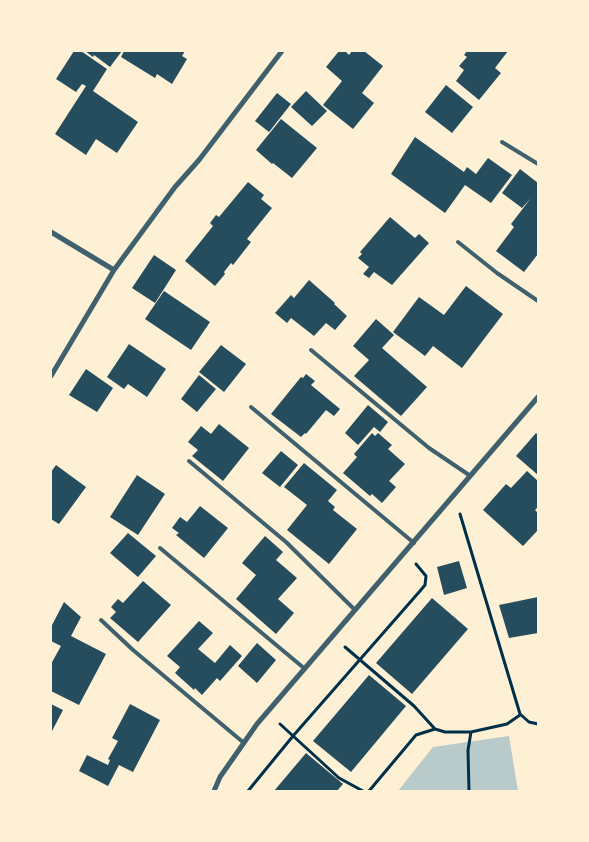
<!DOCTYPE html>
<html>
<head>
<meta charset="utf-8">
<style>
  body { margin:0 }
  #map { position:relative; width:589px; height:842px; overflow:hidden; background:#fdf0d5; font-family:"Golos Text",sans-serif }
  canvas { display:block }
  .frame { position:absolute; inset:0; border:52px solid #fdf0d5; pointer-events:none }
</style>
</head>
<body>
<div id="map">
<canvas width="589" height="842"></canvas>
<div class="frame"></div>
</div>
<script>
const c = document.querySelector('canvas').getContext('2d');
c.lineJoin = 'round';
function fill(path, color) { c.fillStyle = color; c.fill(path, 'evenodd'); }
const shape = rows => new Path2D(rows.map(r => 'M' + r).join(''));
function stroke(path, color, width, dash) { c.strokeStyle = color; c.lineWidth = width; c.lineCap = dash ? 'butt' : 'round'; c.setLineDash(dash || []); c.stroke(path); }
fill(shape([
  [509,736,518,791,398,791,433,747]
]), '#b9caca');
fill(shape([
  [74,51,81,51,107,69,93,91,138,122,117,153,96,139,86,155,55,134,86,86,82,84,76,92,56,79],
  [85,51,122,51,110,67,94,55,93,57],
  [124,51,185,51,182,56,187,59,172,84,157,74,155,78,121,57],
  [339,51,345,51,349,55,352,51,364,51,383,66,362,93,374,103,353,129,323,105,342,81,326,67],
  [467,51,508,51,495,68,501,73,479,100,456,81,464,70,459,66,467,57,464,55],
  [446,85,473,107,452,133,425,112],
  [306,91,327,111,312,126,291,107],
  [277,93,291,104,269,132,255,121],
  [281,119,317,148,292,178,273,163,272,164,256,150],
  [415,137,464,172,467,167,476,174,488,158,512,175,491,203,465,185,445,213,391,174],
  [520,169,538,183,538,254,524,272,496,251,514,227,511,224,531,198,522,208,502,193],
  [248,182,264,195,261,199,272,208,247,239,251,242,233,265,231,263,224,272,225,274,215,286,185,261,213,226,210,223,216,215,219,217],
  [390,217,415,238,419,234,429,243,392,285,374,272,369,278,363,274,369,267,358,258,362,254,360,252],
  [154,255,176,270,155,303,132,288],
  [309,280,335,303,334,304,347,316,335,330,326,323,314,336,291,318,287,323,275,313,291,295,294,298],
  [466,286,503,314,462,368,433,346,425,356,393,332,419,297,444,315],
  [164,291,210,322,191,350,145,319],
  [376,319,394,335,382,348,427,387,401,416,354,376,369,360,353,346],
  [129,344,166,369,147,397,128,384,124,389,107,377],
  [221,345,246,364,224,392,199,372],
  [86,369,113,388,97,412,69,395],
  [306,374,315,381,311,385,340,409,334,416,326,410,306,434,305,433,301,437,271,414,301,377,303,378],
  [199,375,216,389,197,412,181,399],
  [368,405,388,422,380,432,374,427,358,445,345,433],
  [219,424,249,448,223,481,192,456,198,450,188,442,201,426,211,434],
  [372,433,375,436,378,433,392,445,388,449,405,464,389,481,396,487,382,503,372,494,370,496,343,473,357,457,354,454],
  [536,433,538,435,538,475,516,456],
  [281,451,298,465,280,487,262,473],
  [304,463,337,490,328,501,335,507,333,510,357,529,329,564,287,530,307,505,284,487],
  [56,465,86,487,59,524,51,519,51,472],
  [527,471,538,481,538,507,535,510,538,513,538,530,523,546,483,510,506,484,511,488],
  [137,475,165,494,138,535,110,517],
  [200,506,228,528,204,558,176,535,179,533,172,528,180,517,187,522],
  [128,533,156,556,138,577,110,553],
  [265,536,283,552,276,560,297,578,278,599,294,613,276,634,236,599,256,575,242,563],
  [459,561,467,588,444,595,437,567],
  [143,581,171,605,138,642,110,618,116,612,111,607,118,599,123,603],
  [538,597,538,633,509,638,499,605],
  [432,598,468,629,412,694,376,663],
  [64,602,81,617,71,636,106,654,79,705,51,691,51,664,61,646,51,641,51,627],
  [199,621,213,633,198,649,215,663,230,645,242,656,220,681,217,678,202,695,195,688,194,690,175,673,180,667,167,656],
  [257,643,276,660,257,683,238,666],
  [369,675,406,706,351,772,313,741],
  [51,704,63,710,51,733],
  [130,704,160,720,133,772,119,765,108,786,79,771,87,755,108,765,110,760,108,759,118,741,112,738],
  [306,753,343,784,337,791,274,791]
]), '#264d5e');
stroke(shape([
  [460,514,520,714,529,722,538,724],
  [345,647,414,706,435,729],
  [280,724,339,778,363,791],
  [248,791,293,736,420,591,425,585,426,576,416,564],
  [369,791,416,735,435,729,445,732,471,732,507,724,520,715],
  [469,791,468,750,471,732]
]), '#003049', 3);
stroke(shape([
  [502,142,538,164],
  [458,242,497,273,538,301],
  [311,350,429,448,469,475],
  [251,407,414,543],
  [189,461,286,542,355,610],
  [160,548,305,669],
  [101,620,133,650,244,743]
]), '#3f606c', 4);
stroke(shape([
  [51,232,114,270],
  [51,376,114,270,175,187,199,160,282,51],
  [214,791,220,777,257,724,538,397]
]), '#3f606c', 5);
</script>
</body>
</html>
